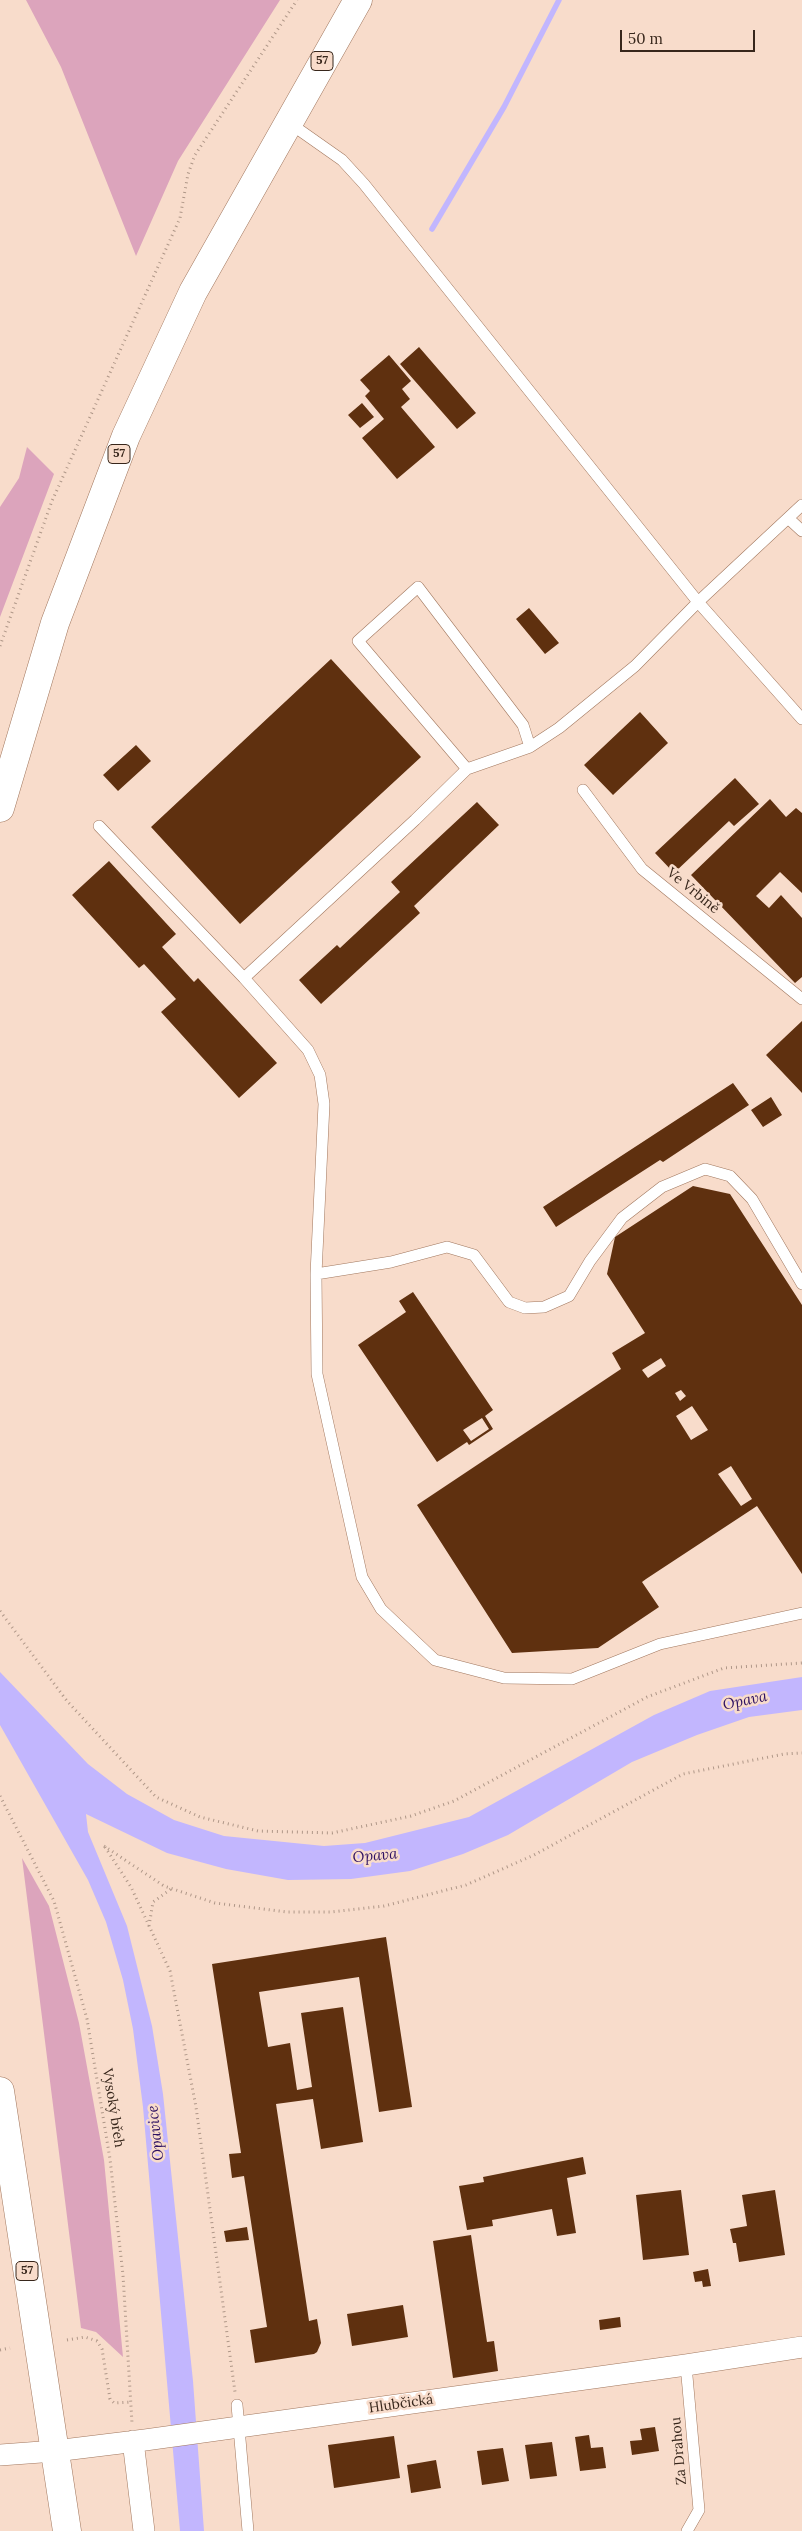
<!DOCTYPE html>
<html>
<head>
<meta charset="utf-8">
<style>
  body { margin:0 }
  #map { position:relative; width:802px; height:2531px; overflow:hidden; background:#f8dccb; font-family:Lora,serif }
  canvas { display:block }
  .scale { position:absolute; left:620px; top:30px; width:135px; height:22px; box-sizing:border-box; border:2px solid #37261b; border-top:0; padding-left:6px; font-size:15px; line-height:18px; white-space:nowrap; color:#37261b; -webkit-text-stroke:4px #f8dccb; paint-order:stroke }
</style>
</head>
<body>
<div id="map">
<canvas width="802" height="2531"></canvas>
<div class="scale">50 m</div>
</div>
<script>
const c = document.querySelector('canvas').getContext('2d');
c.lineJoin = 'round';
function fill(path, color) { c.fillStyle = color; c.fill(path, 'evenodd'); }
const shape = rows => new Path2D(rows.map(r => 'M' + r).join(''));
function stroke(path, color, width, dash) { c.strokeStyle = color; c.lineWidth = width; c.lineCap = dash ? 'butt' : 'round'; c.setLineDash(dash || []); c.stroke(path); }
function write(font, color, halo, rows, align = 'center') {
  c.font = font + ' Lora,serif'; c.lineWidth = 5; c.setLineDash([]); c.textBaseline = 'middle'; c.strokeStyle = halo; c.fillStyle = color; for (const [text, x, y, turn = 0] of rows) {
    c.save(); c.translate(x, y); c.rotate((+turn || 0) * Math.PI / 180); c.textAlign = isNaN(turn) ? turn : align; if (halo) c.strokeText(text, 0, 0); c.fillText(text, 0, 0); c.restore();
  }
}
fill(shape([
  [26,0,280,0,178,161,136,256,61,67],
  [27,447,54,474,0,617,0,507,19,478],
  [22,1858,49,1906,79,2023,104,2160,123,2357,96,2332,81,2328]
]), '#dca4bc');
fill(shape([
  [0,1672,88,1764,127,1794,174,1820,224,1836,324,1846,365,1843,469,1817,654,1715,710,1691,802,1677,802,1710,749,1717,697,1735,632,1762,508,1835,463,1854,410,1871,351,1879,288,1880,226,1869,167,1853,86,1814,88,1832,127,1926,152,2026,163,2094,193,2381,204,2531,180,2531,143,2107,133,2029,123,1980,106,1922,88,1880,0,1725]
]), '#c2b6fe');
stroke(shape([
  [432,229,504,107,559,0]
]), '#c2b6fe', 5.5);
fill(shape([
  [419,347,476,413,457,429,400,364],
  [389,355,411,381,402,389,410,399,401,407,435,447,397,479,362,438,384,419,365,396,370,391,360,380],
  [362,403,374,417,360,428,348,415],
  [529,608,559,643,545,654,516,619],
  [331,659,421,757,240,924,151,827],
  [640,712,668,743,613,795,584,765],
  [136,745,151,761,118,791,103,775],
  [735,778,759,804,734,826,729,821,674,873,655,853],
  [770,799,786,817,796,808,802,813,802,893,780,872,756,896,769,908,781,895,802,918,802,977,795,983,691,875],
  [477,802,499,825,414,906,420,913,321,1004,299,980,337,945,340,948,400,892,391,882],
  [109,861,176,934,162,947,194,982,198,978,277,1063,239,1098,161,1012,176,999,144,964,139,968,72,895],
  [802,1021,802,1093,766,1055],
  [733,1083,749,1105,663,1162,660,1160,556,1227,543,1207],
  [771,1097,782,1115,763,1127,751,1110],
  [693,1186,730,1194,802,1305,802,1574,757,1506,646,1579,642,1582,659,1607,598,1648,512,1653,417,1505,621,1369,612,1353,645,1333,607,1274,615,1237],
  [661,1358,666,1366,648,1378,642,1370],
  [681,1390,686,1396,680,1401,675,1393],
  [692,1406,708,1430,691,1440,676,1416],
  [731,1466,752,1499,741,1506,718,1474],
  [413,1292,493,1410,485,1416,493,1429,469,1445,467,1442,437,1462,358,1345,406,1312,399,1301],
  [482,1418,489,1429,471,1441,463,1430],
  [386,1937,412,2107,379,2112,359,1977,259,1992,268,2047,290,2043,297,2090,312,2087,301,2013,343,2007,363,2142,321,2149,313,2099,276,2104,309,2321,317,2319,321,2343,317,2352,314,2354,255,2363,250,2330,267,2327,244,2176,232,2178,229,2154,241,2153,212,1964],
  [583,2157,586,2174,567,2178,576,2233,557,2236,552,2209,492,2220,493,2226,467,2230,459,2186,484,2182,483,2177],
  [681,2190,689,2255,643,2260,636,2195],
  [775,2190,785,2255,739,2262,736,2243,733,2243,730,2229,747,2226,742,2195],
  [247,2227,249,2240,226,2242,224,2231],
  [471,2235,487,2342,494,2341,498,2371,453,2378,433,2241],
  [708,2269,711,2286,703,2287,702,2281,695,2282,693,2272],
  [403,2305,408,2337,352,2346,347,2314],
  [620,2317,621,2327,600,2330,599,2320],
  [655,2427,659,2451,632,2455,630,2441,642,2440,640,2429],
  [589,2435,591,2448,603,2447,606,2468,580,2471,575,2437],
  [394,2436,400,2478,334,2488,328,2445],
  [552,2442,557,2476,530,2479,525,2445],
  [503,2448,509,2481,482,2485,477,2451],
  [436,2460,441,2488,411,2493,407,2465]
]), '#5f300f');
const service = shape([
  [288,122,342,160,364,184,698,602,802,505],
  [788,518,802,531],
  [467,769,358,641,418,587,523,725,530,747],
  [583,790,642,869,802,999],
  [99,826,244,978,308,1050,320,1075,324,1104,316,1274,317,1374,362,1577,381,1609,435,1660,504,1678,572,1679,660,1644,802,1613],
  [244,978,415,820,467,769,530,747,559,728,635,666,698,602,802,719],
  [316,1274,391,1262,447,1247,474,1255,509,1302,525,1308,544,1307,569,1296,590,1261,622,1218,662,1187,705,1169,730,1176,752,1199,802,1284],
  [686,2365,699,2510,687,2531],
  [237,2405,248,2531]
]);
const minor = shape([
  [133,2441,144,2531],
  [0,2455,55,2451,145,2440,686,2365,802,2347]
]);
const primary = shape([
  [0,808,55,623,126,436,193,292,358,0],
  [0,2091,67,2531]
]);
stroke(service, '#a1775e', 12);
stroke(minor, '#a1775e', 22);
stroke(primary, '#a1775e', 29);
stroke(shape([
  [0,646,52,501,180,218,188,174,195,155,297,0],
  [0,1611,67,1701,156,1797,200,1817,258,1831,332,1833,411,1816,454,1801,647,1697,724,1668,802,1663],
  [0,1796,54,1901,87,2019,110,2159,123,2275,132,2423],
  [104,1846,164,1886,215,1903,287,1912,331,1912,384,1906,466,1885,534,1855,683,1774,784,1754,802,1753],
  [105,1847,131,1887,170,1971,196,2107,235,2392],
  [149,1926,153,1902,171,1889],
  [67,2340,85,2337,97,2341,102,2349,110,2399,114,2403,132,2402],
  [0,2350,10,2348]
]), '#af9788', 3, [1, 4]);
stroke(service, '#fff', 11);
stroke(minor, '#fff', 21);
stroke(primary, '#fff', 28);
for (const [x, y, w] of [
  [322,61,22],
  [119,454,22],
  [27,2271,22]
]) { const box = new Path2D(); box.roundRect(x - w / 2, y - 9.5, w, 19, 4); c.fillStyle = '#f8dccb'; c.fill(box); stroke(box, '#37261b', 1); }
write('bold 12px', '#37261b', null, [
  ["57",322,61],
  ["57",119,454],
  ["57",27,2271]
]);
write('14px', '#37261b', '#f8dccb', [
  ["Ve Vrbině",693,891,39],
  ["Vysoký břeh",113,2108,81],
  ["Hlubčická",401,2404,-8],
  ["Za Drahou",679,2451,-95]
]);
write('italic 15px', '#2e1162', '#f8dccb', [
  ["Opava",745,1701,-12],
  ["Opava",375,1856,-5],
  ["Opavice",156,2133,-96]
]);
</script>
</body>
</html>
